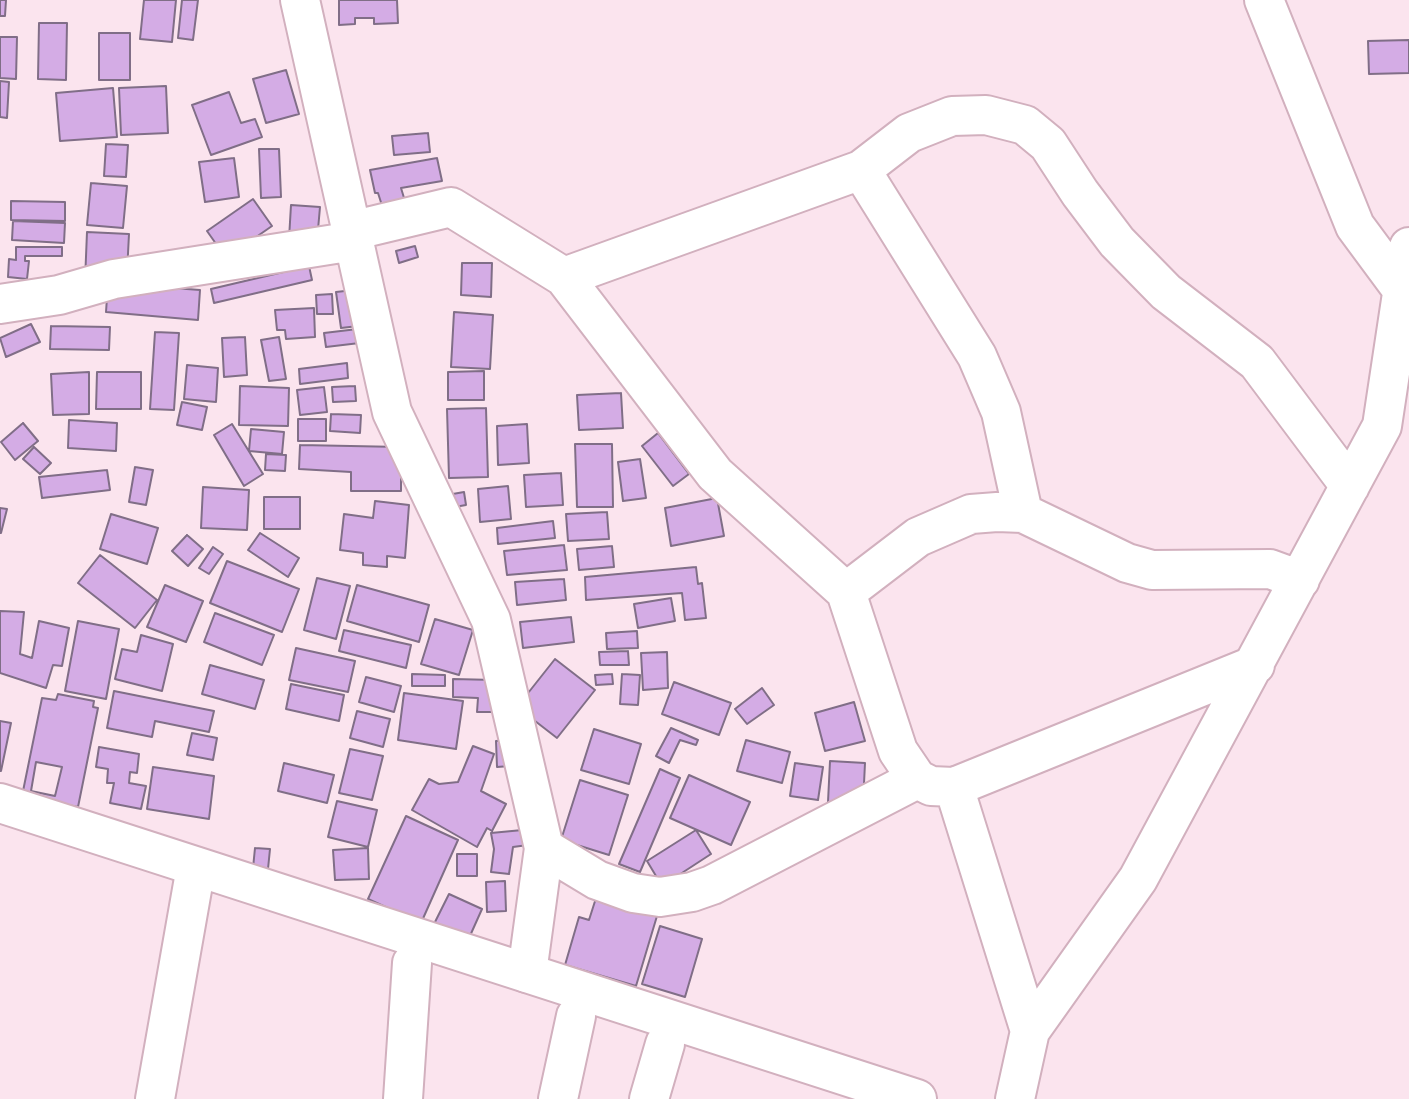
<!DOCTYPE html>
<html>
<head>
<meta charset="utf-8">
<style>
  body { margin:0 }
  canvas { display:block; background:#fbe4ee }
</style>
</head>
<body>
<canvas width="1409" height="1099"></canvas>
<script>
const c = document.querySelector('canvas').getContext('2d');
c.lineJoin = 'round';
function fill(path, color) { c.fillStyle = color; c.fill(path, 'evenodd'); }
const shape = rows => new Path2D(rows.map(r => 'M' + r).join(''));
function stroke(path, color, width, dash) { c.strokeStyle = color; c.lineWidth = width; c.lineCap = dash ? 'butt' : 'round'; c.setLineDash(dash || []); c.stroke(path); }
const building = shape([
  [0,0,6,0,5,16,0,16,0,0],
  [144,0,176,0,172,42,140,39,144,0],
  [182,0,198,0,193,40,178,38,182,0],
  [339,0,397,0,398,23,374,24,374,18,355,18,355,24,339,25,339,0],
  [39,23,67,23,66,80,38,79,39,23],
  [99,33,130,33,130,80,99,80,99,33],
  [0,37,17,37,16,79,0,78,0,37],
  [1409,40,1409,73,1369,74,1368,41,1409,40],
  [286,70,299,114,266,123,253,79,286,70],
  [0,81,9,82,7,118,0,117,0,81],
  [166,86,168,133,121,135,119,88,166,86],
  [113,88,117,137,60,141,56,93,113,88],
  [229,92,241,123,255,119,262,137,211,155,192,105,229,92],
  [428,133,430,152,394,155,392,136,428,133],
  [106,144,128,145,126,177,104,176,106,144],
  [259,149,279,149,281,197,261,198,259,149],
  [234,158,239,197,205,202,199,162,234,158],
  [437,158,442,181,401,188,408,211,386,218,378,193,375,193,370,170,437,158],
  [91,183,127,186,123,228,87,225,91,183],
  [253,199,272,226,226,258,207,231,253,199],
  [11,201,65,202,65,221,11,220,11,201],
  [291,205,320,207,317,241,289,239,291,205],
  [13,221,65,223,64,243,12,240,13,221],
  [87,232,129,234,127,273,85,281,87,232],
  [415,246,418,257,399,263,396,251,415,246],
  [16,247,62,247,62,256,25,256,25,261,29,261,27,279,8,277,9,259,16,260,16,247],
  [462,263,492,263,491,297,461,295,462,263],
  [309,266,312,280,214,303,211,289,309,266],
  [108,283,200,290,198,320,106,312,108,283],
  [363,289,367,325,341,328,336,292,363,289],
  [332,294,333,314,317,314,316,295,332,294],
  [314,308,315,337,286,339,285,330,277,330,275,310,314,308],
  [454,312,493,315,490,369,451,367,454,312],
  [31,324,40,342,6,357,0,338,31,324],
  [51,326,110,327,109,350,50,349,51,326],
  [366,328,368,342,326,347,324,333,366,328],
  [155,332,179,333,174,410,150,409,155,332],
  [245,337,247,375,224,377,222,338,245,337],
  [279,337,286,379,269,381,261,340,279,337],
  [347,363,348,378,300,384,299,369,347,363],
  [187,365,218,368,216,402,184,399,187,365],
  [484,371,484,400,448,400,448,372,484,371],
  [89,372,89,414,53,415,51,374,89,372],
  [97,372,141,372,141,409,96,409,97,372],
  [240,386,289,388,288,426,239,425,240,386],
  [355,386,356,401,333,402,332,387,355,386],
  [324,387,327,412,300,415,297,390,324,387],
  [621,393,623,428,579,430,577,395,621,393],
  [182,402,207,407,202,430,177,425,182,402],
  [486,408,488,477,449,478,447,409,486,408],
  [331,414,361,415,360,433,330,431,331,414],
  [298,419,326,419,326,441,298,441,298,419],
  [69,420,117,423,116,451,68,448,69,420],
  [23,423,38,441,15,460,1,442,23,423],
  [232,424,263,474,244,486,214,435,232,424],
  [527,424,529,463,498,465,497,426,527,424],
  [251,429,284,432,282,454,249,451,251,429],
  [658,433,689,474,673,486,642,446,658,433],
  [575,444,612,444,613,507,577,507,575,444],
  [300,445,401,447,401,491,351,491,351,472,299,469,300,445],
  [34,447,51,463,40,474,23,459,34,447],
  [266,454,286,455,285,471,265,470,266,454],
  [640,459,646,498,623,501,618,462,640,459],
  [135,467,153,470,146,505,129,502,135,467],
  [107,470,110,490,42,498,39,477,107,470],
  [561,473,563,505,526,507,524,475,561,473],
  [508,486,511,519,480,522,478,489,508,486],
  [203,487,249,490,247,530,201,528,203,487],
  [464,492,466,505,449,508,447,495,464,492],
  [264,497,300,497,300,529,264,529,264,497],
  [717,498,724,536,671,546,665,508,717,498],
  [375,501,409,505,405,558,387,556,387,567,363,565,363,553,340,550,344,514,373,518,375,501],
  [0,508,7,509,1,533,0,533,0,508],
  [607,512,609,539,568,541,566,514,607,512],
  [111,514,158,528,147,564,100,549,111,514],
  [553,521,555,538,498,544,497,528,553,521],
  [260,533,299,558,288,577,248,550,260,533],
  [187,535,203,549,188,566,172,551,187,535],
  [564,545,567,570,507,575,504,551,564,545],
  [612,546,614,567,579,570,577,549,612,546],
  [213,547,223,554,209,574,199,568,213,547],
  [100,555,157,600,135,628,78,583,100,555],
  [227,561,299,589,282,632,210,603,227,561],
  [696,567,698,584,702,583,706,618,685,620,682,593,586,600,585,577,696,567],
  [317,578,350,586,336,639,304,630,317,578],
  [564,579,566,600,517,605,515,582,564,579],
  [165,585,203,601,186,642,147,627,165,585],
  [357,585,429,605,419,642,347,621,357,585],
  [671,598,675,621,638,628,634,604,671,598],
  [0,611,24,612,20,654,32,658,39,621,69,628,62,666,53,665,46,688,0,673,0,611],
  [215,613,274,635,262,665,204,642,215,613],
  [571,617,574,642,523,648,520,622,571,617],
  [435,619,473,630,459,675,421,664,435,619],
  [78,621,119,629,106,699,65,691,78,621],
  [344,630,411,645,406,668,339,651,344,630],
  [637,631,638,648,607,649,606,633,637,631],
  [141,635,173,644,162,691,115,679,122,649,137,652,141,635],
  [296,648,355,661,348,692,289,680,296,648],
  [628,651,629,665,600,665,599,652,628,651],
  [667,652,668,688,643,690,641,653,667,652],
  [555,659,595,690,557,738,517,707,555,659],
  [210,665,264,680,255,709,202,694,210,665],
  [412,674,445,675,445,686,412,686,412,674],
  [612,674,613,684,596,685,595,675,612,674],
  [622,674,640,675,638,705,620,704,622,674],
  [366,677,401,686,394,712,359,702,366,677],
  [453,679,495,680,494,712,477,712,478,698,453,697,453,679],
  [674,682,731,703,719,735,662,714,674,682],
  [291,684,344,695,339,721,286,709,291,684],
  [762,688,774,705,747,724,735,709,762,688],
  [114,691,214,711,209,732,155,721,152,737,107,728,114,691],
  [404,693,463,701,456,749,398,740,404,693],
  [58,694,94,701,93,707,98,708,78,807,22,796,42,698,56,700,58,694],
  [36,762,62,767,55,796,31,791,36,762],
  [854,702,865,741,825,751,815,713,854,702],
  [357,711,390,719,383,747,350,738,357,711],
  [0,721,11,723,1,771,0,771,0,721],
  [671,728,698,740,696,745,680,740,669,763,656,756,671,728],
  [594,729,641,744,629,784,581,770,594,729],
  [192,733,217,738,213,760,187,755,192,733],
  [509,740,510,766,497,767,496,741,509,740],
  [746,740,790,752,782,783,737,771,746,740],
  [473,746,494,754,481,791,506,804,492,831,487,828,477,847,412,810,429,779,439,784,458,782,473,746],
  [99,747,139,754,137,773,130,772,129,783,146,786,141,809,110,803,114,783,107,783,108,769,96,767,99,747],
  [350,749,383,756,372,800,339,793,350,749],
  [830,761,865,763,863,804,828,802,830,761],
  [284,763,334,775,327,803,278,791,284,763],
  [795,763,823,767,818,800,790,796,795,763],
  [153,767,214,776,209,819,147,809,153,767],
  [660,769,680,778,640,872,619,864,660,769],
  [689,775,750,802,731,845,670,818,689,775],
  [580,780,628,795,609,855,561,840,580,780],
  [337,801,377,810,368,847,328,837,337,801],
  [406,816,458,840,421,923,368,899,406,816],
  [533,829,535,844,513,847,509,874,491,872,494,849,491,833,533,829],
  [696,830,711,854,662,886,647,861,696,830],
  [255,848,270,849,268,869,253,868,255,848],
  [368,848,369,879,335,880,333,850,368,848],
  [457,854,477,854,477,876,457,876,457,854],
  [505,881,506,911,487,912,486,882,505,881],
  [449,894,482,909,465,947,431,930,449,894],
  [596,898,657,916,636,986,565,965,579,917,589,920,596,898],
  [660,926,702,939,685,997,642,984,660,926]
]);
fill(building, '#d4ace5');
stroke(building, '#806e87', 2);
const minor = shape([
  [300,0,392,412,491,620,544,848,527,973],
  [1264,0,1355,226,1409,299],
  [861,170,977,356,1001,412,1023,513],
  [351,231,451,207,564,277,715,474,846,592,898,751,917,779,931,786,954,787,1255,665],
  [564,277,861,170,909,133,952,116,986,115,1025,125,1048,144,1080,193,1117,242,1166,292,1257,362,1350,486],
  [0,304,59,295,114,279,354,241],
  [846,592,918,537,971,514,997,512,1023,513,1127,563,1152,570,1270,569,1300,580],
  [954,787,1030,1031],
  [544,848,597,880,633,893,660,897,692,892,712,885,917,779],
  [155,1099,196,867],
  [403,1099,412,963],
  [558,1099,576,1016],
  [649,1099,665,1044],
  [1015,1099,1030,1031,1138,879,1382,426,1409,247]
]);
const tertiary = shape([
  [0,803,917,1099]
]);
stroke(minor, '#d2b0be', 42);
stroke(tertiary, '#d2b0be', 42);
stroke(minor, '#fff', 38);
stroke(tertiary, '#fff', 38);
</script>
</body>
</html>
